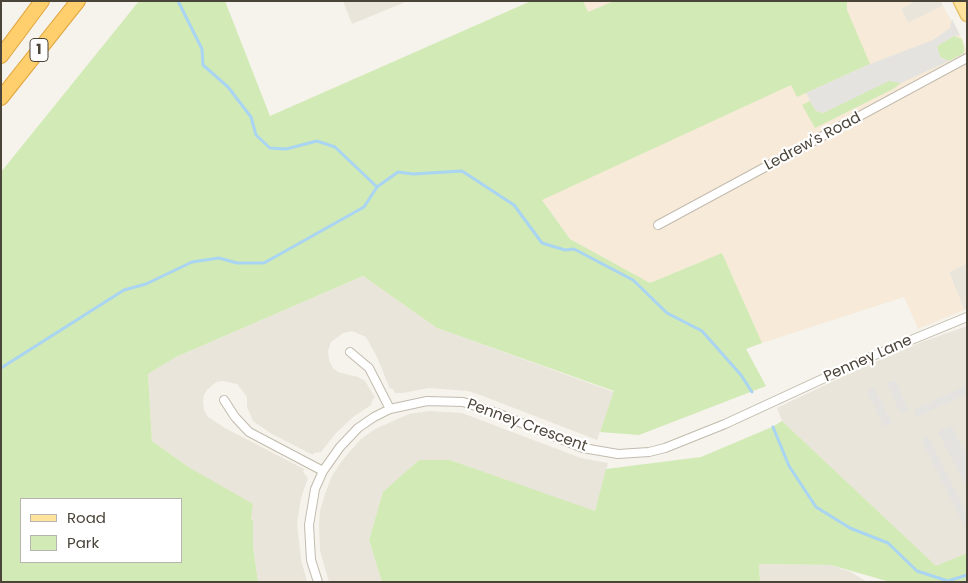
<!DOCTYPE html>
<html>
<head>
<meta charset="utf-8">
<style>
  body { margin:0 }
  #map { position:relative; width:968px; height:583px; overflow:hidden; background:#f6f3ec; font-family:Poppins,sans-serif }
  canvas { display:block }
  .frame { position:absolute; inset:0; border:2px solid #4b4439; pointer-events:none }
  .legend { position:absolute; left:20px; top:498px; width:162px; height:65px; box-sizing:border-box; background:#fff; border:1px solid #b7b4b0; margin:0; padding:6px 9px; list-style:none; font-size:15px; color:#4b4439 }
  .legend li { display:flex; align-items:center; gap:10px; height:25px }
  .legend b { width:25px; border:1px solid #b7b4b0 }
</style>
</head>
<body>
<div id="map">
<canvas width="968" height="583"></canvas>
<div class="frame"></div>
<ul class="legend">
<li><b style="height:6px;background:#ffe39c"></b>Road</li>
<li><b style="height:14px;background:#d2eab5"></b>Park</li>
</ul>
</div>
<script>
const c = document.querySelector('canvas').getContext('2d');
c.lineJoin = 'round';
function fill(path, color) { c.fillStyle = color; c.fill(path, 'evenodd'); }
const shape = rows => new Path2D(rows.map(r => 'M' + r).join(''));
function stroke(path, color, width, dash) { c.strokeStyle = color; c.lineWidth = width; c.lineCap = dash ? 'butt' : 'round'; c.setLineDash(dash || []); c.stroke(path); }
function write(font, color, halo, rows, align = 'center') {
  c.font = font + ' Poppins,sans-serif'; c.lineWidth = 4.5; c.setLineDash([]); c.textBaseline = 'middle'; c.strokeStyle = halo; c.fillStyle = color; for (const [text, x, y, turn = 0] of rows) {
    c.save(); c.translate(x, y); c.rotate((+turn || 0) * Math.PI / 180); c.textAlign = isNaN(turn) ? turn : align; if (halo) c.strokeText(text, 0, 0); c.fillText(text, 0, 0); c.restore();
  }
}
fill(shape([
  [343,1,408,1,352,24],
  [915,1,941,1,943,6,908,23,901,9],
  [967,263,967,308,964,310,949,272],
  [363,276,437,328,614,392,597,440,483,396,468,391,429,388,403,393,395,393,392,388,390,389,377,357,366,337,352,331,343,333,331,342,328,351,329,360,333,368,338,372,358,377,365,381,375,397,373,399,371,405,353,417,336,433,321,452,314,453,313,455,272,434,253,421,247,407,247,397,237,384,223,381,216,382,207,390,204,395,203,402,204,410,208,417,225,428,304,469,303,472,308,478,301,498,297,523,301,559,307,582,258,582,253,546,253,520,190,468,152,441,148,374,176,357],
  [967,326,967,553,936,567,782,421,777,408,861,368,922,342],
  [429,411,462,413,581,458,608,463,595,512,450,460,419,460,383,493,369,540,382,582,329,582,320,551,319,525,320,511,325,494,332,476,341,462,351,450,361,439,375,429,409,414],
  [759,564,831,565,851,572,867,582,760,582]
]), '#eae5da');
fill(shape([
  [583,1,915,1,901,9,908,23,943,6,962,39,967,52,967,263,949,272,964,310,918,329,904,297,762,343,722,253,650,283,570,239,542,200,587,12]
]), '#f7ead8');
fill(shape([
  [139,1,225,1,270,116,531,1,583,1,588,12,614,1,847,1,847,10,870,64,797,97,791,85,542,200,570,239,650,283,722,253,762,343,746,349,766,386,639,435,600,432,614,391,437,328,363,276,176,357,148,374,152,441,190,468,253,504,251,519,253,520,253,546,258,582,1,582,1,172],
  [21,499,181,499,181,562,21,562],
  [954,36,962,39,964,47,964,53,949,61,940,57,937,46],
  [890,80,901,83,893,89,815,128,802,105,810,101,816,111,823,113],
  [782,421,936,566,967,553,967,582,890,582,831,565,759,564,760,582,382,582,369,540,383,492,419,460,450,460,595,511,606,469,701,457,772,427]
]), '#d2eab5');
fill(shape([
  [952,19,960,35,954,36,937,46,940,57,949,61,901,83,889,81,823,113,816,111,806,93,870,64,933,40,950,28],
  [895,380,909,410,901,414,887,384],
  [967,385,967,394,917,417,913,410],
  [874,387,892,423,884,427,867,391],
  [951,425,967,456,967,488,938,432],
  [928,436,967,514,967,531,921,440]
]), '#e5e3e0');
stroke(shape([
  [178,1,202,49,203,65,228,87,251,117,256,135,270,148,286,149,317,141,335,147,377,187],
  [1,368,124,290,146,284,192,262,219,258,237,263,264,263,364,207,377,187,398,172,413,174,462,171,514,205,542,243,565,250,574,249,633,280,667,313,702,331,741,375,752,392],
  [773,427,789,466,816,507,850,528,888,543,917,571,948,581,967,575]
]), '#a9d4f2', 3);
const minor = shape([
  [658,225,967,58],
  [350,352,369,368,390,409],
  [224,400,235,417,249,432,323,471],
  [318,582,311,560,309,525,315,489,323,471,340,447,358,428,374,417,390,409,427,401,463,402,497,413,583,448,618,454,649,452,665,448,725,424,870,357,967,317]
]);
const primary = shape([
  [960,1,967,15]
]);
const motorway = shape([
  [1,56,42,1],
  [1,98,78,1]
]);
stroke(minor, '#c2bbae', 10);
stroke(primary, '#e6c16a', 15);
stroke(motorway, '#e0a43c', 16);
stroke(minor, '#fff', 8);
stroke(primary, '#ffe39c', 12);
stroke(motorway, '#ffcf6e', 14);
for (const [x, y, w] of [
  [39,50,18]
]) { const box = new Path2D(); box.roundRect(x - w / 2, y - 11.5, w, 23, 4); c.fillStyle = '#fff'; c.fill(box); stroke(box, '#4b4439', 1); }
write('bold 14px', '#4b4439', null, [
  ["1",39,50]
]);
write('15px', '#4b4439', '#fff', [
  ["Ledrew's Road",813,142,-28],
  ["Penney Lane",868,359,-24],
  ["Penney Crescent",527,426,20]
]);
</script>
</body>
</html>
